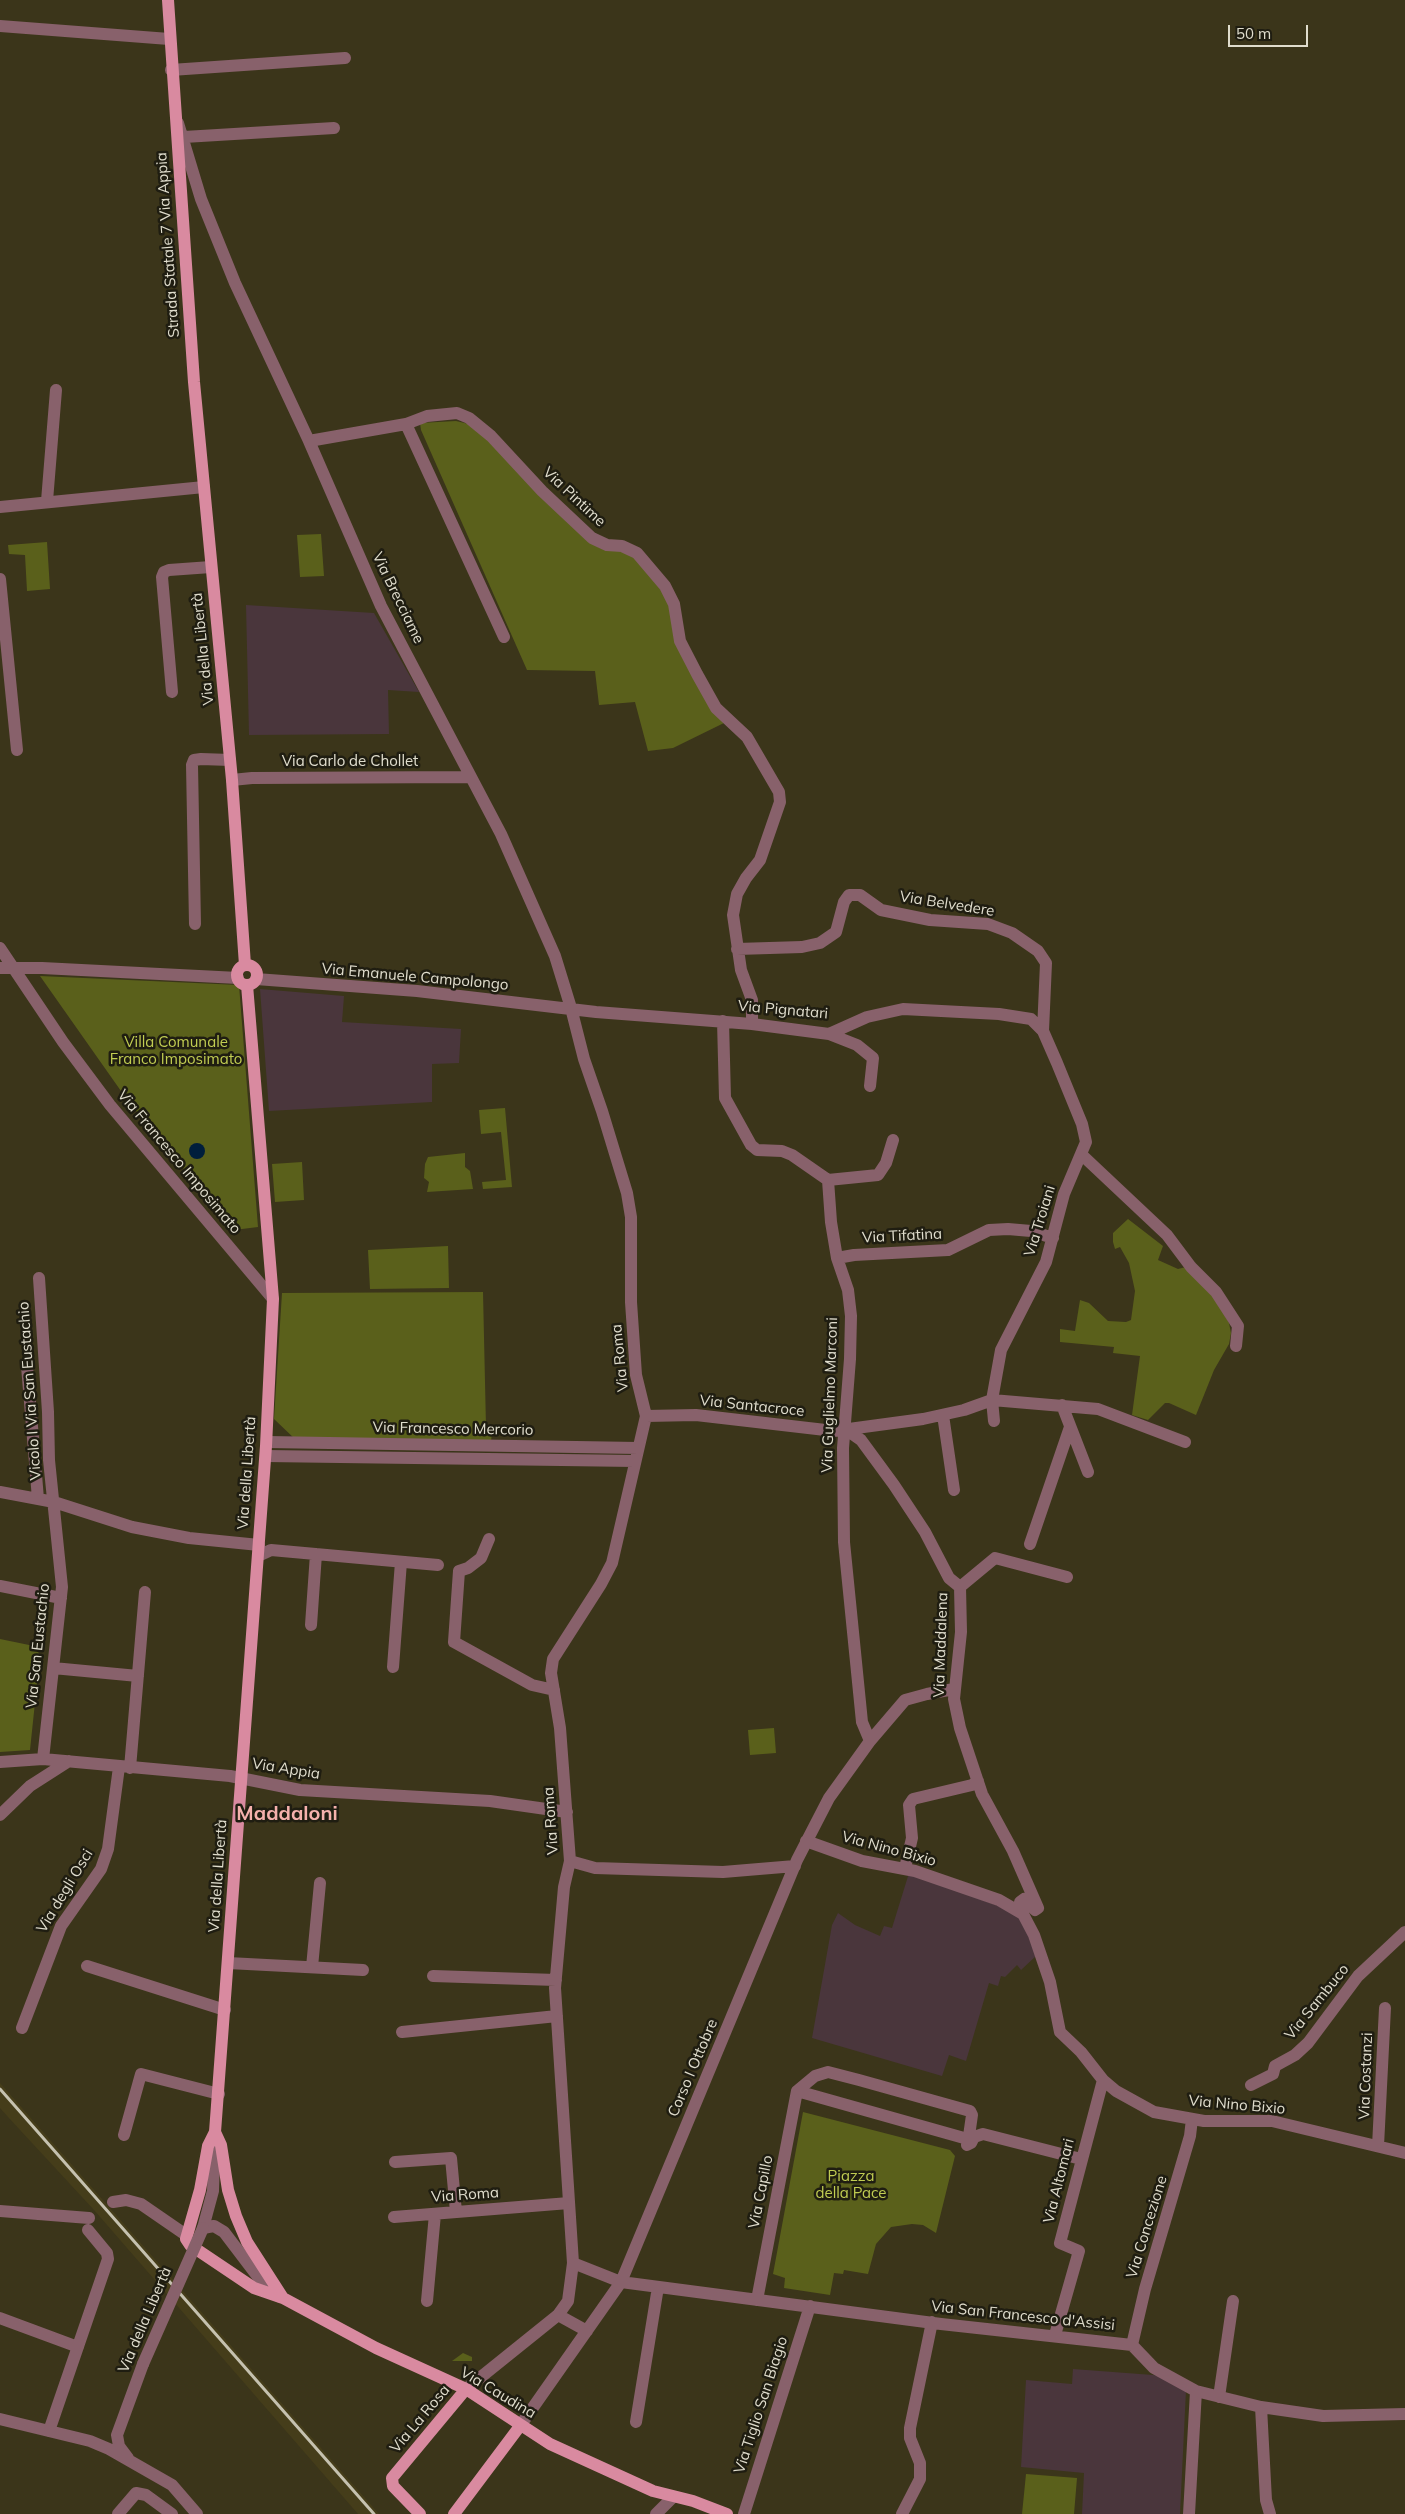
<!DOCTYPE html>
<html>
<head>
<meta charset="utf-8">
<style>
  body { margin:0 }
  #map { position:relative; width:1405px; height:2514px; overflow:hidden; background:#3b351a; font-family:Mulish,sans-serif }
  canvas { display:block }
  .scale { position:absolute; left:1228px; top:25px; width:80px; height:22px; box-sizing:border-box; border:2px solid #e0ddcd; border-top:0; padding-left:6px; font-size:15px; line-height:18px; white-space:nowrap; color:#e0ddcd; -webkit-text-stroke:4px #1f1d11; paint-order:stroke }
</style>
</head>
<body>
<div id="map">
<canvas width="1405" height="2514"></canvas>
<div class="scale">50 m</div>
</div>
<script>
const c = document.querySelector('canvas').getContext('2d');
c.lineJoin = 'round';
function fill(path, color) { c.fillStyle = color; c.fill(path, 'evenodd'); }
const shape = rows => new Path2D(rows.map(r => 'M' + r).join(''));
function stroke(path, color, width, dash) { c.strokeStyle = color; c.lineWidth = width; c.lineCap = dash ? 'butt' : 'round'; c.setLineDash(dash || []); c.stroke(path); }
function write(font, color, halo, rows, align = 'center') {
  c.font = font + ' Mulish,sans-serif'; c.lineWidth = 5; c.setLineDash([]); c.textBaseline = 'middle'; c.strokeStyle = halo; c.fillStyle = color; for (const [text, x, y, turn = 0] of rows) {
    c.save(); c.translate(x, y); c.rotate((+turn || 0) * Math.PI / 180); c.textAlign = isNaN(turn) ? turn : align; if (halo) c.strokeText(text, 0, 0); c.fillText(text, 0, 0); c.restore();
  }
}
fill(shape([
  [0,2083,379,2514,358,2514,94,2210,8,2117,0,2108]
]), '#453d1a');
fill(shape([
  [246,605,374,613,419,692,388,690,389,734,249,735],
  [260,989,344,996,342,1022,461,1029,459,1063,432,1064,432,1102,269,1111],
  [909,1873,996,1905,1021,1917,1036,1956,1021,1970,1017,1965,1005,1977,1001,1976,998,1986,989,1983,966,2061,949,2055,942,2076,812,2038,832,1925,838,1913,855,1925,880,1936,884,1926,892,1928],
  [1073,2369,1153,2375,1164,2377,1186,2390,1180,2514,1082,2514,1084,2473,1021,2467,1026,2380,1072,2384]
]), '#4a363c');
fill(shape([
  [456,421,473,425,591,541,633,554,668,599,679,650,726,722,673,748,648,751,635,702,599,705,595,671,527,670,421,430,420,423],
  [321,534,324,576,300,577,297,535],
  [47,542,50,589,27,591,25,555,9,554,8,545],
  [40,976,239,985,258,1227,234,1230,128,1101],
  [505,1108,512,1187,483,1189,482,1182,506,1180,501,1132,481,1134,479,1110],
  [465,1153,465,1167,470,1171,473,1189,427,1192,429,1182,424,1178,425,1164,428,1157],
  [302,1162,304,1200,275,1202,272,1164],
  [1128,1219,1163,1246,1158,1260,1178,1269,1186,1267,1217,1300,1229,1323,1231,1333,1229,1344,1214,1370,1196,1415,1169,1403,1165,1403,1148,1420,1132,1415,1140,1356,1113,1353,1114,1347,1060,1342,1060,1329,1075,1331,1080,1300,1089,1303,1108,1321,1126,1322,1131,1320,1135,1291,1129,1263,1120,1247,1115,1249,1113,1242,1113,1233],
  [448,1246,449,1288,370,1289,368,1250],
  [483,1292,486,1427,492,1433,491,1441,296,1440,274,1419,282,1293],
  [0,1639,34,1646,40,1655,30,1750,0,1752],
  [774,1728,776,1753,750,1755,748,1730],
  [803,2112,950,2150,955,2156,936,2233,923,2225,912,2224,891,2227,876,2244,868,2274,844,2270,843,2274,834,2273,830,2295,784,2288,785,2278,773,2274],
  [463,2353,472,2357,472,2361,452,2361],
  [1026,2474,1077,2478,1074,2514,1022,2514]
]), '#5a601b');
fill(shape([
  '189 1151a8 8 0 1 1 16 0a8 8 0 1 1-16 0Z'
]), '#001e3c');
stroke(shape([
  [0,26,169,39],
  [171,70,345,58],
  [178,123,201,199,235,283,309,441,381,606,501,834,555,956,571,1008,584,1059,602,1111,627,1193,631,1217,631,1302,636,1375,646,1416,612,1563,601,1584,553,1659,551,1673,560,1728,570,1861,564,1887,555,1988,573,2263],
  [184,137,334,128],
  [406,424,427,416,457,413,469,418,491,436,542,491,592,538,607,545,622,546,637,553,665,586,674,604,680,641,697,674,716,708,747,737,779,792,780,802,760,860,746,878,737,894,733,915,741,970,752,1000,752,1024],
  [309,441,406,424,504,637],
  [47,501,56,390],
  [0,507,204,487],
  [0,579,17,750],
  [172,692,162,577,164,572,169,570,211,567],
  [232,780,252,778,469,777],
  [195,924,192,765,194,760,201,759,230,760],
  [0,948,63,1042,110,1105,273,1299],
  [737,949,802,947,820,943,836,932,844,902,849,895,860,895,881,910,930,920,988,924,1012,933,1038,951,1046,963,1043,1031],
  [0,968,42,968,238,978],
  [256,979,417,991,596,1012,752,1024,829,1034,867,1017,903,1009,999,1014,1031,1019,1043,1031,1057,1063,1082,1124,1086,1142,1064,1194,1046,1262,1001,1350,992,1400,994,1421],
  [723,1021,725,1098,751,1145,757,1150,782,1151,792,1155,828,1180,831,1222,837,1258,848,1290,851,1316,850,1359,843,1448,844,1542,862,1722,870,1741],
  [829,1034,857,1045,873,1058,870,1086],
  [1082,1155,1167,1235,1191,1267,1216,1292,1238,1326,1236,1346],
  [828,1180,878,1175,886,1163,893,1140],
  [837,1258,854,1255,948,1250,989,1230,1008,1229,1031,1231,1053,1238],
  [39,1278,48,1412,49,1460,62,1587,43,1759],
  [27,1366,38,1499],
  [1062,1405,1088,1472],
  [943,1415,954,1490],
  [646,1416,696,1415,834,1431,923,1419,964,1410,992,1400,1098,1409,1185,1442],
  [844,1428,861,1440,894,1485,925,1532,949,1578,960,1587,961,1632,954,1699,960,1728,982,1794,1013,1851,1038,1908,1035,1910,1024,1899,1020,1902,1023,1914],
  [267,1442,638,1448],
  [266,1456,635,1461],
  [0,1492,54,1502,132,1527,189,1538,259,1545],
  [489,1539,481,1558,468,1568,459,1571,454,1642,532,1685,554,1690],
  [1030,1544,1070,1427],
  [258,1556,271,1550,438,1565],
  [0,1586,61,1598],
  [960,1587,995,1558,1067,1577],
  [311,1625,316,1554],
  [393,1667,401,1562],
  [53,1668,138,1676],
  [0,1762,43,1759,230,1776,300,1790,490,1801,567,1812],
  [130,1768,145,1592],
  [0,1815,30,1786,69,1761],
  [806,1841,862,1861,915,1871,999,1900,1023,1914,1034,1935,1050,1982,1060,2032,1081,2052,1103,2080,1116,2091,1154,2112,1204,2121,1272,2121,1405,2153],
  [570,1861,595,1868,723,1872,795,1866],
  [905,1868,912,1838,909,1805,913,1799,972,1785,978,1781],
  [228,1963,363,1970],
  [87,1966,225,2010],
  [312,1967,320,1883],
  [433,1976,556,1980],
  [22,2028,61,1926,101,1869,108,1849,119,1767],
  [402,2032,557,2016],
  [1251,2085,1273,2074,1275,2066,1295,2055,1308,2043,1358,1976,1405,1932],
  [797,2091,815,2076,828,2072,859,2080,970,2111,972,2115,969,2136],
  [797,2091,964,2138],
  [215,2132,213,2191,203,2228,214,2226,224,2232,262,2282,280,2297],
  [124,2135,141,2074,219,2094],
  [967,2145,971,2143,974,2137,983,2134,1081,2159],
  [1378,2146,1385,2008],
  [395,2162,451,2158,456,2212],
  [113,2202,126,2200,141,2204,186,2235],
  [0,2211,89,2218],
  [394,2217,569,2203],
  [757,2300,797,2091],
  [427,2301,435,2214],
  [0,2318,78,2347],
  [587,2331,558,2315,568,2301,573,2263,621,2282,941,2324,1132,2345,1154,2368,1196,2391,1261,2407,1323,2416,1405,2414],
  [1055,2335,1079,2251,1060,2243,1103,2080],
  [1132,2345,1145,2289,1190,2136,1192,2119],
  [466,2389,558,2315],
  [1219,2397,1233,2301],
  [1261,2407,1266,2500,1270,2514],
  [0,2419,90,2441,109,2449,172,2485,197,2514],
  [636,2422,658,2287],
  [520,2426,621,2282,797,1860,829,1798,870,1741,905,1700,927,1694,954,1689],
  [49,2431,108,2259,107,2253,88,2230],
  [128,2458,119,2446,117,2435,143,2364],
  [118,2514,136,2493,146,2495,172,2514],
  [656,2514,673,2497],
  [744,2514,810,2306],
  [902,2514,920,2479,920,2463,910,2438,910,2428,932,2322],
  [1189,2514,1196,2391]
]), '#88616b', 12);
stroke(shape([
  [168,0,194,382,232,780,245,965],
  '237 975a10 10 0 1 1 20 0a10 10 0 1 1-20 0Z',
  [247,985,273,1299,266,1446,215,2132,208,2146,200,2190,186,2239,190,2245,254,2288,283,2298,376,2348,466,2389,550,2444,653,2491,693,2501,727,2514],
  [215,2132,221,2145,228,2190,236,2216,247,2242,283,2298],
  [420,2514,393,2486,392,2478,466,2389],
  [454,2514,520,2426]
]), '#d98aa0', 12);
stroke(shape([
  [0,2089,374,2514]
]), '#c5c1af', 3);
stroke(shape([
  [143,2364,203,2228]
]), '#88616b', 12);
write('15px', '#e0ddcd', '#1f1d11', [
  ["Strada Statale 7 Via Appia",168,245,-94],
  ["Via Pintime",574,497,43],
  ["Via Brecciame",398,598,64],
  ["Via della Libertà",203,649,-96],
  ["Via Carlo de Chollet",350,761],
  ["Via Belvedere",947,904,9],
  ["Via Emanuele Campolongo",415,977,5],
  ["Via Pignatari",783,1010,5],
  ["Via Francesco Imposimato",179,1162,50],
  ["Via Troiani",1040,1221,-73],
  ["Via Tifatina",902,1236,-3],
  ["Via Roma",620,1358,-96],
  ["Vicolo I Via San Eustachio",30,1391,-94],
  ["Via Guglielmo Marconi",830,1395,-88],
  ["Via Santacroce",752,1406,6],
  ["Via Francesco Mercorio",453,1429,1],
  ["Via della Libertà",247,1473,-86],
  ["Via Maddalena",941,1645,-88],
  ["Via San Eustachio",38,1646,-84],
  ["Via Appia",286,1769,9],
  ["Via Roma",551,1821,-94],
  ["Via Nino Bixio",889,1849,15],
  ["Via della Libertà",218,1876,-86],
  ["Via degli Osci",65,1891,-59],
  ["Via Sambuco",1317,2002,-51],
  ["Corso I Ottobre",693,2068,-67],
  ["Via Costanzi",1366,2076,-88],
  ["Via Nino Bixio",1237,2105,5],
  ["Via Altomari",1059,2181,-76],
  ["Via Capillo",761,2192,-79],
  ["Via Roma",465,2195,-4],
  ["Via Concezione",1147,2227,-73],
  ["Via San Francesco d'Assisi",1023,2316,6],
  ["Via della Libertà",145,2320,-67],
  ["Via Caudina",498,2393,31],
  ["Via Tiglio San Biagio",761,2405,-72],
  ["Via La Rosa",420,2419,-50]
]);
write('15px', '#c1cd52', '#1f1d11', [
  ["Villa Comunale",176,1042],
  ["Franco Imposimato",176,1059],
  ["Piazza",851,2176],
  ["della Pace",851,2193]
]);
write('bold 20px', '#f5b1ac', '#1f1d11', [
  ["Maddaloni",287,1814]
]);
</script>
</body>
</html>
